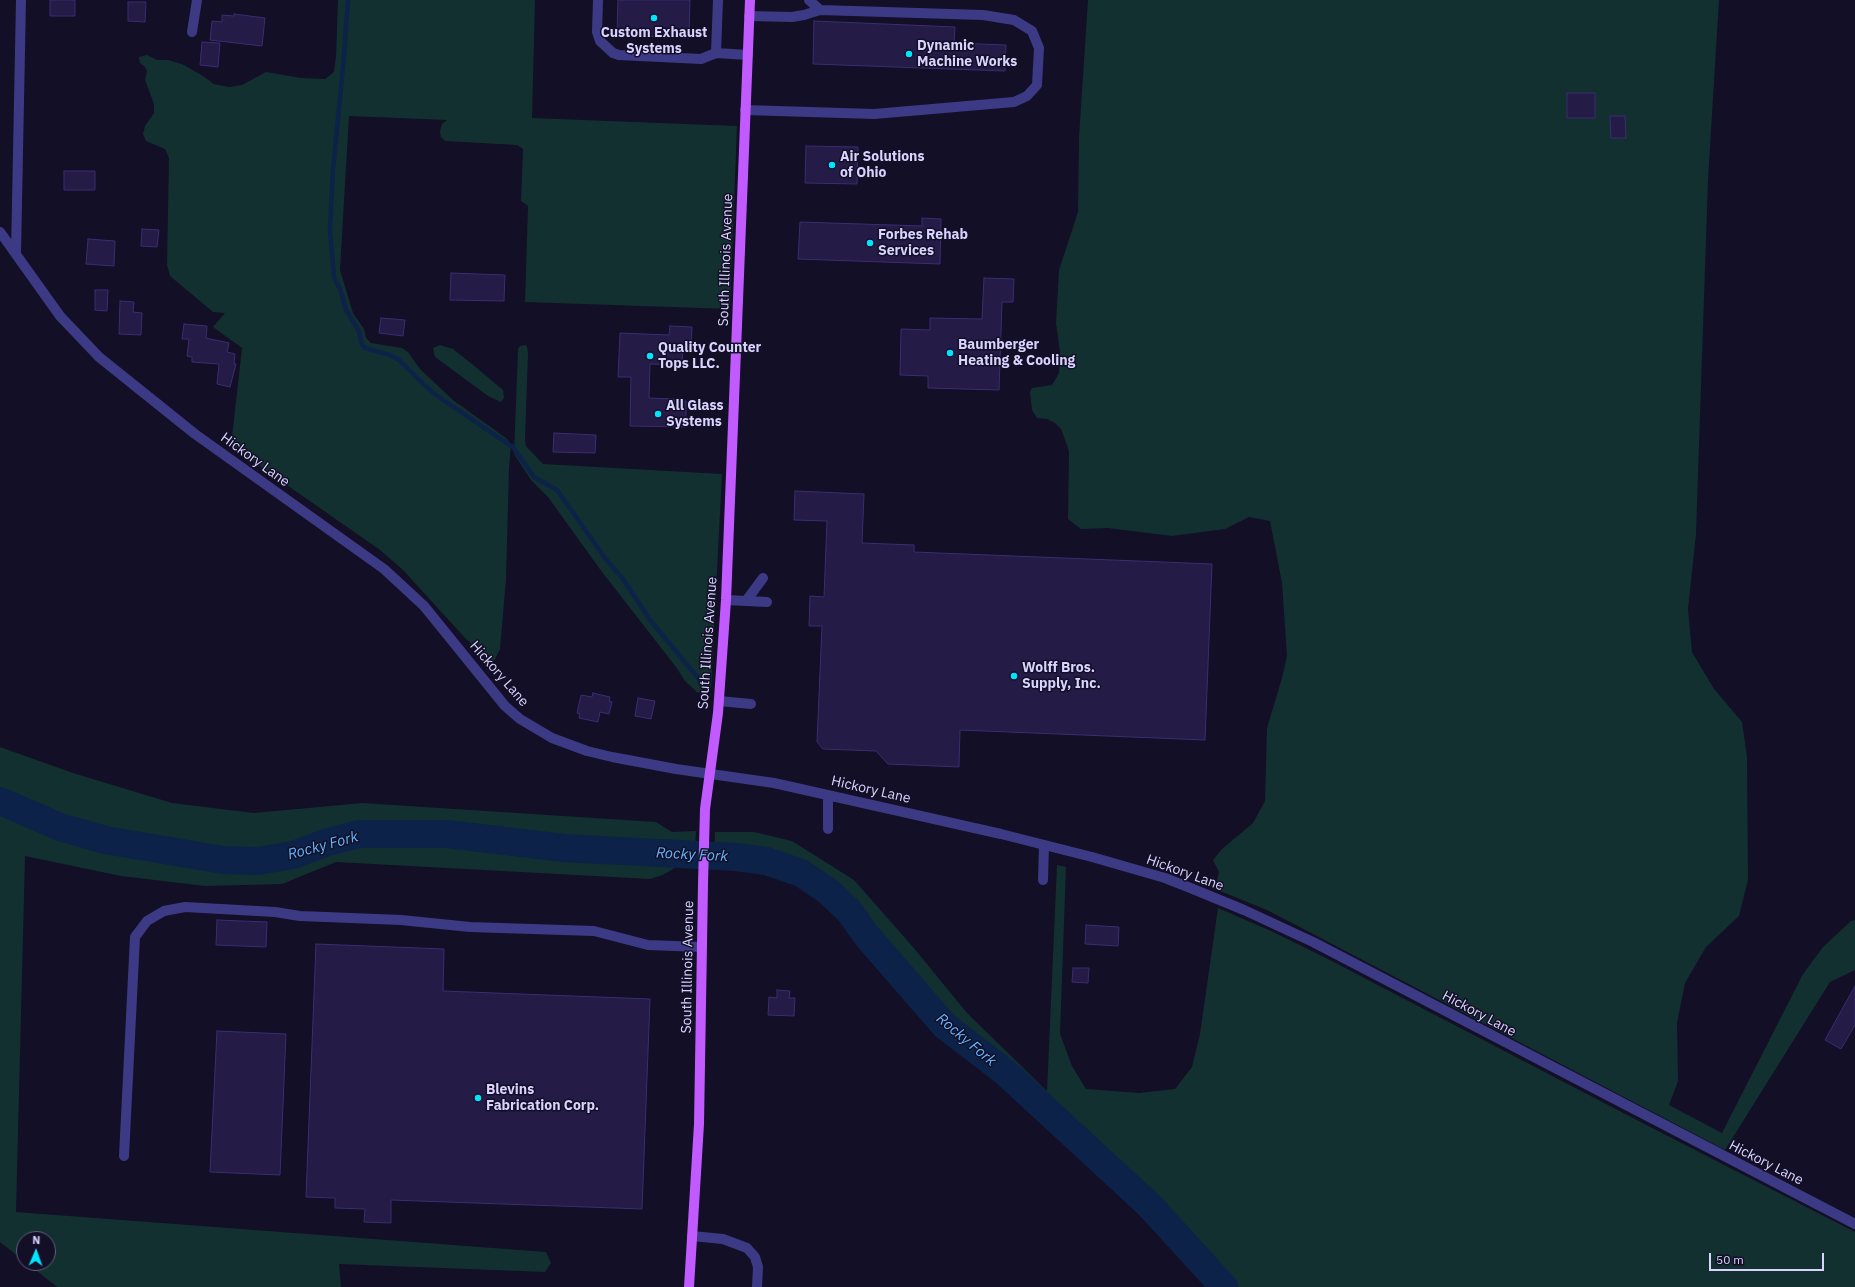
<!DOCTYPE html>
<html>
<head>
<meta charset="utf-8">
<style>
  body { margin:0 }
  #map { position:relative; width:1855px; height:1287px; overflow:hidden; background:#130f26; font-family:"IBM Plex Sans",sans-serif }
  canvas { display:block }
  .north { position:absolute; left:16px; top:1231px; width:40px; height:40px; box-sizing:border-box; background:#130f26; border:1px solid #625e7d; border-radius:50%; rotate:2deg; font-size:11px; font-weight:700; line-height:16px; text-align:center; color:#d9d4ff }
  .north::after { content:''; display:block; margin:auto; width:14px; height:18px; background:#00e5ff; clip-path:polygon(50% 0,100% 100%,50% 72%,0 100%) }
  .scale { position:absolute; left:1709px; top:1253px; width:115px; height:18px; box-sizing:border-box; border:2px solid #d9d4ff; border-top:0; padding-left:5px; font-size:12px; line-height:14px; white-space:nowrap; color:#d9d4ff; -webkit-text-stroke:3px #130f26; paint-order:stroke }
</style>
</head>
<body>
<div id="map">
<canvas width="1855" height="1287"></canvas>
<div class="north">N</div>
<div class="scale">50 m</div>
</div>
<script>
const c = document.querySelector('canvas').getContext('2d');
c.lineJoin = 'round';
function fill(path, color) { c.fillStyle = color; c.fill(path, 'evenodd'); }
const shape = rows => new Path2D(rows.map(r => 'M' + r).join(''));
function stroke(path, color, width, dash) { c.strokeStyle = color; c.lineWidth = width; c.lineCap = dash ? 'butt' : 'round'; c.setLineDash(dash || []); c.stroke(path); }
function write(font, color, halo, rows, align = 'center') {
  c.font = font + ' "IBM Plex Sans",sans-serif'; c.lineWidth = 3; c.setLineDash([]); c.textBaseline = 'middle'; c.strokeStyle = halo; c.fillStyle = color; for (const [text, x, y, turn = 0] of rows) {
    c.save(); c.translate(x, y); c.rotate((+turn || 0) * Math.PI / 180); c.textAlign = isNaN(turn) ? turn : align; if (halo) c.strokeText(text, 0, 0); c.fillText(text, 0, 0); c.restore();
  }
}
fill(shape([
  [338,0,535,0,532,118,737,126,730,309,525,302,528,206,521,201,523,149,517,145,445,141,441,137,440,131,442,124,447,120,349,116,340,270,353,313,364,329,366,338,371,343,402,348,408,352,420,369,453,400,506,438,511,444,509,469,506,579,500,649,492,665,490,665,479,650,466,639,403,570,380,550,231,446,242,348,213,327,225,313,213,312,170,276,167,265,169,158,165,149,146,141,143,134,145,126,154,113,154,104,145,80,147,71,145,67,140,63,139,57,147,55,157,60,168,60,182,64,203,76,214,84,229,87,242,85,266,72,301,78,325,79,334,72,336,56],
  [1088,0,1719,0,1708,180,1696,534,1688,609,1692,652,1714,689,1742,722,1747,757,1748,880,1739,916,1706,947,1685,983,1677,1023,1678,1081,1669,1105,1722,1133,1803,974,1823,947,1851,921,1855,920,1855,970,1830,982,1725,1150,1315,935,1267,910,1215,889,1219,872,1213,860,1222,849,1253,823,1265,801,1267,728,1282,678,1287,656,1282,583,1270,521,1249,517,1225,529,1172,536,1108,528,1081,529,1068,519,1069,451,1061,429,1055,423,1047,419,1037,418,1032,410,1030,392,1032,388,1052,385,1059,373,1060,352,1056,323,1059,270,1078,212,1079,137],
  [440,345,453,349,472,364,503,390,504,398,501,402,488,396,435,357,433,348],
  [525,345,527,346,528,353,525,440,526,446,543,464,722,474,711,688,705,688,698,693,685,681,676,667,602,572,548,497,531,480,514,454,518,349,520,346],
  [0,747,73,773,172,803,254,813,362,803,656,822,672,832,696,831,694,866,679,865,663,875,650,879,336,862,282,884,205,886,121,876,25,856,16,1212,546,1252,551,1263,545,1272,339,1264,341,1287,57,1287,27,1263,48,1263,48,1239,24,1239,24,1261,0,1242],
  [715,832,754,832,792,841,854,880,913,947,967,1013,1047,1091,1057,865,1066,867,1060,1034,1072,1066,1086,1089,1139,1093,1175,1089,1192,1067,1200,1034,1218,908,1271,931,1324,957,1656,1130,1855,1232,1855,1287,1224,1287,1149,1205,1005,1072,945,1026,866,935,849,911,829,892,801,873,766,861,714,856]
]), '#12302f');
stroke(shape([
  [348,0,344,57,333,169,330,229,334,278,340,289,346,310,359,331,362,345,365,348,390,355,399,360,433,393,511,446],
  [512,446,534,477,557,490,605,558,623,579,650,620,708,690]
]), '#0c2248', 4.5);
stroke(shape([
  [0,801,60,827,105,840,223,860,258,861,293,855,328,842,359,834,447,834,564,848,736,857,766,861,801,873,829,892,849,911,866,935,945,1026,1005,1072,1149,1205,1224,1287]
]), '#0c2248', 28);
const building = shape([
  [50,0,75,0,75,16,50,16,50,0],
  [618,0,690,0,689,38,617,35,618,0],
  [128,2,146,2,145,22,128,21,128,2],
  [234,14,265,18,262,46,210,40,212,21,222,22,222,15,234,16,234,14],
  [814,21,955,27,954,43,1006,45,1005,71,813,64,814,21],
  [202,42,220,43,218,67,200,65,202,42],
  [1567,93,1595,93,1595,118,1567,118,1567,93],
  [1610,116,1625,116,1626,138,1611,138,1610,116],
  [806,146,858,147,857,184,805,183,806,146],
  [64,171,95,171,95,190,64,190,64,171],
  [922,218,941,219,940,264,798,259,800,222,922,226,922,218],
  [142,229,159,230,157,247,141,246,142,229],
  [88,239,115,241,114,266,86,264,88,239],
  [451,273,505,275,504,301,450,300,451,273],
  [984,278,1014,279,1013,302,1002,302,999,390,928,388,928,376,900,375,901,329,930,330,930,318,982,319,984,278],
  [95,290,108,290,107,311,95,310,95,290],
  [120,301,134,302,133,312,142,313,141,335,119,334,120,301],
  [381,318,405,320,403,336,379,333,381,318],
  [184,324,207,326,206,338,229,343,227,352,235,354,234,364,236,364,230,387,217,384,219,364,192,362,192,357,187,356,189,339,182,339,184,324],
  [670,326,692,327,691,347,683,347,682,365,650,364,649,398,674,399,674,401,686,401,686,427,630,426,631,377,618,377,620,333,669,335,670,326],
  [554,433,596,435,595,453,553,452,554,433],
  [795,491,864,494,862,543,914,545,914,552,1212,564,1205,740,960,730,959,767,888,764,876,751,823,749,817,742,822,626,809,626,810,596,824,597,827,521,794,520,795,491],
  [593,693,610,697,609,701,612,702,609,714,600,712,598,722,579,718,580,714,577,713,581,695,592,697,593,693],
  [638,698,655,701,651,719,635,716,638,698],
  [217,920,267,922,266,947,216,945,217,920],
  [1086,925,1119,927,1118,946,1085,944,1086,925],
  [316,944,444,949,443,991,650,999,642,1209,391,1200,391,1223,364,1222,365,1209,335,1208,335,1198,306,1197,316,944],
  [1073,968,1089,968,1088,983,1072,982,1073,968],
  [1855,986,1855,1025,1841,1049,1825,1040,1855,986],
  [777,990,790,991,789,998,795,998,794,1016,768,1015,769,997,777,998,777,990],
  [217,1031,286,1034,280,1175,210,1172,217,1031]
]);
fill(building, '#241b47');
stroke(building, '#3b2d73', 1);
stroke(shape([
  [598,0,597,32,600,41,613,53,619,55,701,59,716,53,748,55],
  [809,0,820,10],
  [192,32,197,0],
  [716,53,718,0],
  [745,110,874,114,1014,102,1027,96,1037,85,1039,48,1032,31,1014,20,983,15,820,10,804,15,792,17,749,16],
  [0,232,60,316,99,357,195,434,384,569,424,606,505,706,520,719,552,738,587,751,612,757,676,769,774,783,1001,834,1092,857,1165,878,1188,887,1244,910,1313,942,1855,1224],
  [16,254,21,0],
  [726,600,767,602],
  [746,601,763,578],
  [719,701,751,704],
  [828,829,828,795],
  [1043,880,1044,845],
  [124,1156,135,937,147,921,164,911,185,907,275,912,300,916,401,920,470,927,594,931,648,945,702,947],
  [692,1236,723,1239,747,1248,755,1257,758,1267,757,1287]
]), '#3d3a85', 10);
stroke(shape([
  [689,1287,699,1124,703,884,705,809,718,713,726,600,750,0]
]), '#c25bff', 10);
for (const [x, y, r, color] of [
  [654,18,4,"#00e5ff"],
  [909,54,4,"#00e5ff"],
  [832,165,4,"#00e5ff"],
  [870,243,4,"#00e5ff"],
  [950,353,4,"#00e5ff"],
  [650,356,4,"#00e5ff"],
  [658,414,4,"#00e5ff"],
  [1014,676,4,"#00e5ff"],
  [478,1098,4,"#00e5ff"]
]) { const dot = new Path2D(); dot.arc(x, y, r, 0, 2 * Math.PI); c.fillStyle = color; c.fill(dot); stroke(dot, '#130f26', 1.5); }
write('bold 14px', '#d9d4ff', '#130f26', [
  ["Custom Exhaust",654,33,"center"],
  ["Systems",654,49,"center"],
  ["Dynamic",917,46],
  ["Machine Works",917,62],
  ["Air Solutions",840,157],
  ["of Ohio",840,173],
  ["Forbes Rehab",878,235],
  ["Services",878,251],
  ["Baumberger",958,345],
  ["Heating & Cooling",958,361],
  ["Quality Counter",658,348],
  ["Tops LLC.",658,364],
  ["All Glass",666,406],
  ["Systems",666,422],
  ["Wolff Bros.",1022,668],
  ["Supply, Inc.",1022,684],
  ["Blevins",486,1090],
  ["Fabrication Corp.",486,1106]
], 'left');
write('14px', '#d9d4ff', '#130f26', [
  ["South Illinois Avenue",726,260,-88],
  ["Hickory Lane",255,460,36],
  ["South Illinois Avenue",708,643,-86],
  ["Hickory Lane",499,674,49],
  ["Hickory Lane",871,790,13],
  ["Hickory Lane",1185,873,20],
  ["South Illinois Avenue",688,967,-89],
  ["Hickory Lane",1479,1014,28],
  ["Hickory Lane",1766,1163,27]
]);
write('italic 15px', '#62b6ff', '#130f26', [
  ["Rocky Fork",323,846,-15],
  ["Rocky Fork",692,855,3],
  ["Rocky Fork",966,1040,40]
]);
</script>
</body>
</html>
